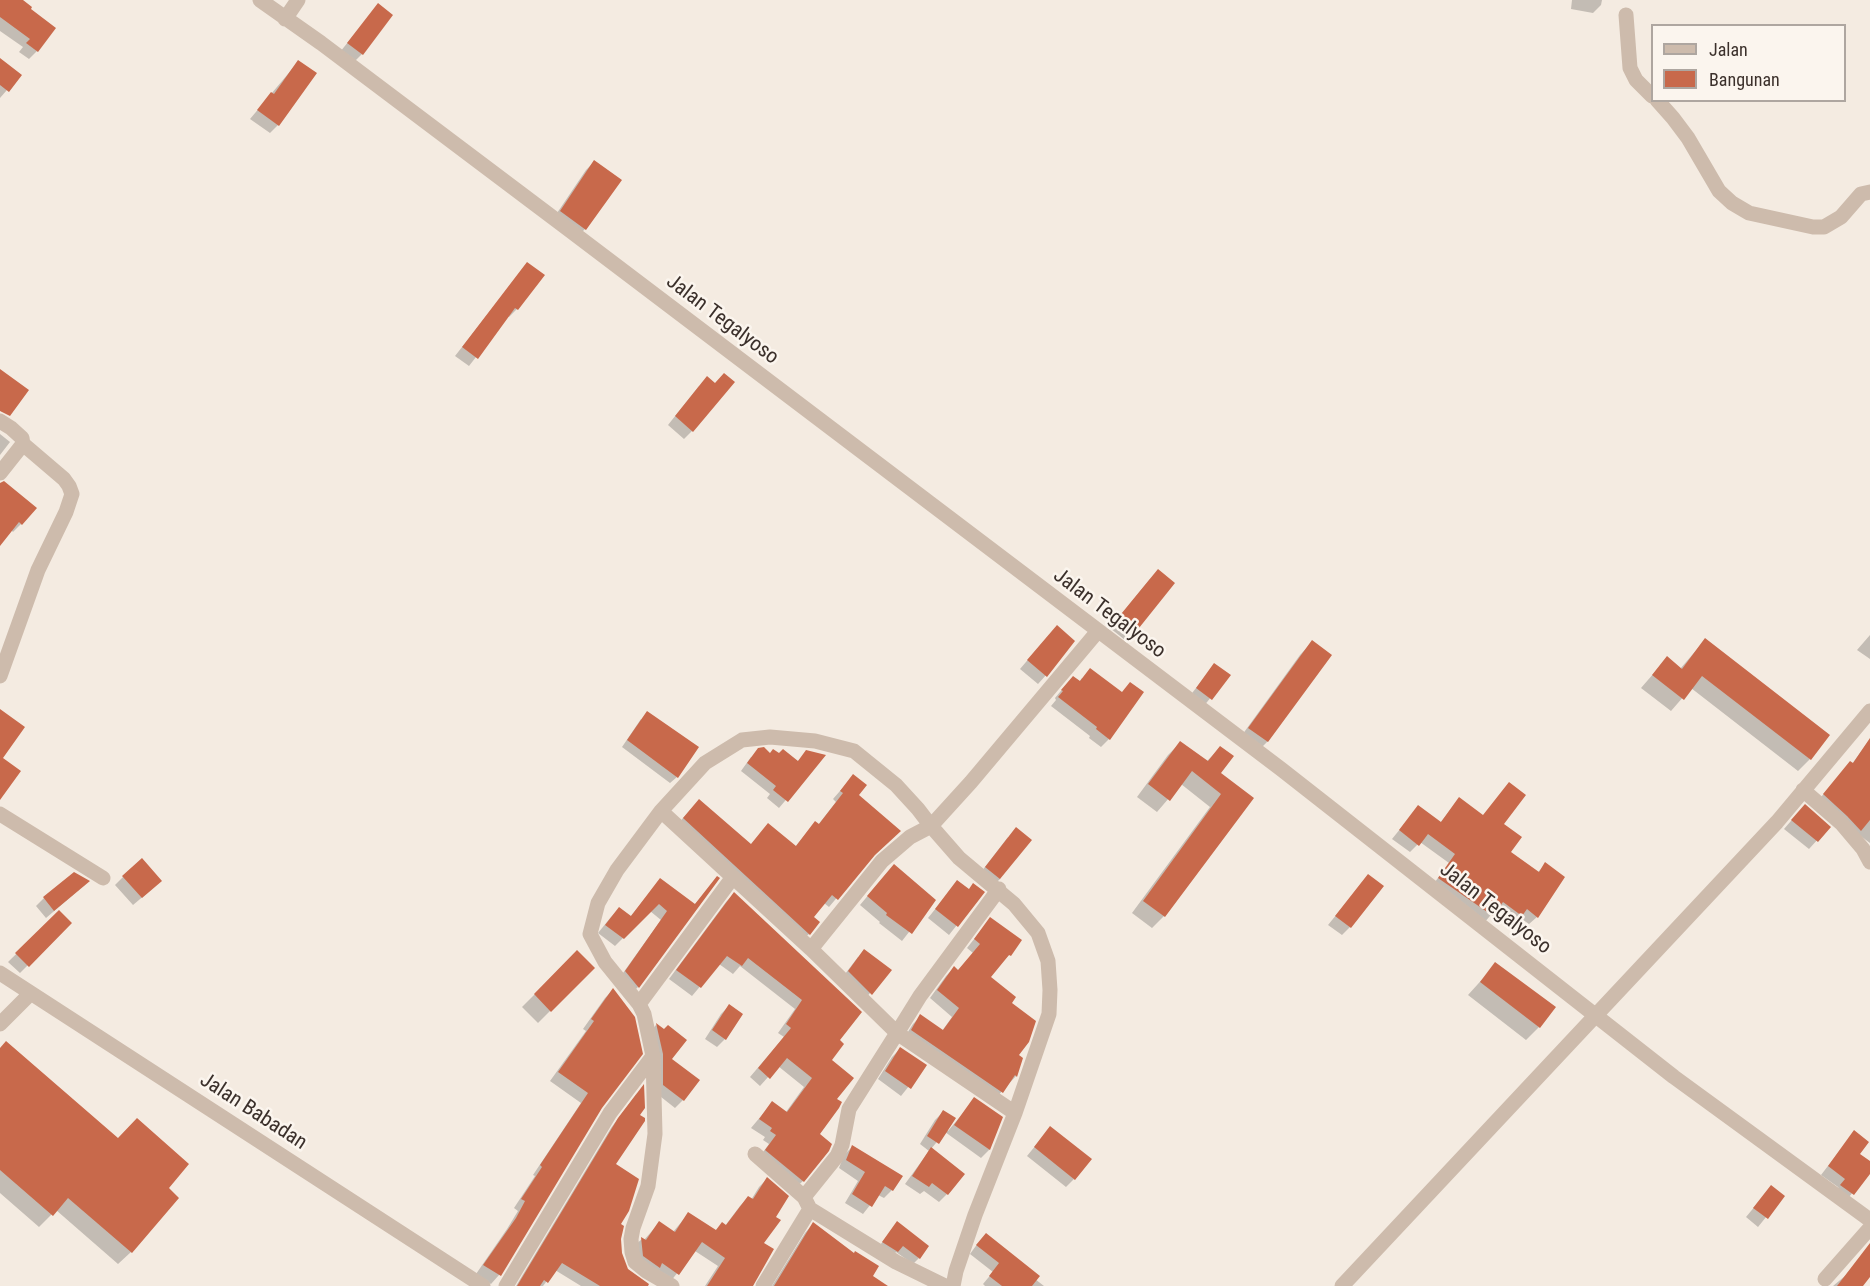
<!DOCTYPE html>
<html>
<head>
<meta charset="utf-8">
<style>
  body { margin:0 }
  #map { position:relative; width:1870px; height:1286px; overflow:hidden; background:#f4ebe1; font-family:"Roboto Condensed",sans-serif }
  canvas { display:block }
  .legend { position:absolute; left:1651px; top:24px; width:195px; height:78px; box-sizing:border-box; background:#fbf5ee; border:2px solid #aea6a0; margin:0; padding:8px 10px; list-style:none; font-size:18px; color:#3b302b }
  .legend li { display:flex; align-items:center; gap:12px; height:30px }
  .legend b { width:30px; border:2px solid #aea6a0 }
</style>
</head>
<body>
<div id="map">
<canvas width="1870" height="1286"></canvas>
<ul class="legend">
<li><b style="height:8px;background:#cdbbac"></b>Jalan</li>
<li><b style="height:16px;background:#c8694b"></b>Bangunan</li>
</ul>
</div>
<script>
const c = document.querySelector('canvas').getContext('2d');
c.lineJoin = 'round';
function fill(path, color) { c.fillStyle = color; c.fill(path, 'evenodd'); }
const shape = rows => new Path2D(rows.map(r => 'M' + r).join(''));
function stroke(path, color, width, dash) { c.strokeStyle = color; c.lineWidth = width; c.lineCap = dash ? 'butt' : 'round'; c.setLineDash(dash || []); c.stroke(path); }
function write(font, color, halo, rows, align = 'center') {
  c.font = font + ' "Roboto Condensed",sans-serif'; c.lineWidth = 5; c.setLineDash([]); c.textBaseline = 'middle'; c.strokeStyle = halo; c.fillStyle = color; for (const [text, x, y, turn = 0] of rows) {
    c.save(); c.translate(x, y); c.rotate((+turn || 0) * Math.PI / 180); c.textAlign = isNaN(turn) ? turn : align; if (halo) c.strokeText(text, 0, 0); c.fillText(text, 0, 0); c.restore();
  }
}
fill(shape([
  [0,0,20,0,37,51,29,59,19,52,23,47,0,31],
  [1572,0,1602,0,1601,5,1593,13,1571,9],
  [378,5,362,54,354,62,340,52],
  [0,60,20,75,0,98],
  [298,62,278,125,270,133,250,119],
  [594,162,620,180,585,229,577,237,553,219,586,170],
  [527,264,517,309,509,317,508,316,469,366,455,356],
  [699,386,692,431,684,439,668,425],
  [0,434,10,442,0,455],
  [0,484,21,524,13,532,11,530,0,542],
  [1150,579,1173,583,1125,640,1110,628],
  [1049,635,1056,664,1038,684,1020,669],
  [1870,635,1870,659,1857,650],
  [1705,640,1810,759,1798,771,1691,688,1671,711,1641,688,1667,658,1680,669],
  [1312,642,1330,655,1267,742,1255,754,1237,742,1300,655],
  [1214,665,1229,675,1203,707,1189,697],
  [1082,678,1109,739,1101,747,1089,738,1090,736,1051,706,1056,700,1055,698,1065,686,1079,682],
  [641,719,677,777,670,783,622,747],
  [1870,739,1870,843,1816,803,1843,771,1852,764],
  [1180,743,1206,762,1220,748,1219,774,1251,798,1164,916,1152,928,1132,913,1210,807,1181,784,1157,812,1137,797,1168,755],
  [807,752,824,755,779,808,767,798,770,794,741,771,751,757,770,754,797,762],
  [853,776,871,857,829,907,824,903,812,917,809,934,801,941,676,826,691,809,750,846,795,847,808,831,818,825,836,802,833,799],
  [1459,799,1483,816,1502,825,1509,853,1537,873,1546,864,1537,917,1529,924,1519,917,1513,923,1495,910,1484,923,1432,886,1449,863,1420,842,1410,852,1392,839,1418,807,1440,823],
  [1797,814,1829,827,1809,849,1784,829],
  [1008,837,1000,879,992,887,978,876],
  [886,874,934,900,902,941,879,923,880,922,860,905],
  [1368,876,1350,927,1342,935,1328,925],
  [123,877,152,889,133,905,115,885],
  [718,879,638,987,630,995,618,980,661,920,650,911,615,946,598,933,611,917,619,909,630,917,660,880,694,905],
  [957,882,968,891,983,892,949,935,928,918],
  [80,889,46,918,36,906,44,898],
  [734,894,838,1041,830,1061,835,1099,818,1134,803,1181,794,1189,758,1159,769,1144,763,1140,765,1137,751,1128,772,1103,786,1112,804,1087,778,1066,760,1086,750,1077,784,1037,778,1033,795,1009,740,966,733,974,719,964,692,996,669,979,726,902],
  [59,912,70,923,20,973,8,962],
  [990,919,1020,940,1009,955,988,978,1017,1056,1022,1059,1016,1076,994,1100,904,1038,913,1024,921,1016,942,1031,952,1017,930,998,946,976,954,968,958,971,973,953,967,948],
  [577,952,593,968,538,1023,522,1007],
  [858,957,876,986,864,1000,842,978],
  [1496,964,1539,1027,1526,1040,1468,995],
  [613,990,600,1107,499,1275,491,1284,476,1274,507,1229,518,1211,514,1208,535,1176,533,1175,581,1103,550,1081,586,1031,583,1029,605,998],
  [729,1006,725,1039,717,1047,705,1039,721,1014],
  [656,1025,664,1031,670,1059,683,1100,675,1108,656,1093,649,1033],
  [900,1049,925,1066,901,1096,878,1079,892,1057],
  [0,1050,167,1188,131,1252,118,1264,56,1210,39,1227,0,1193],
  [637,1093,613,1165,621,1253,627,1270,646,1286,581,1286,555,1270,543,1286,516,1286,611,1128],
  [975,1099,1001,1117,989,1150,981,1158,945,1132,931,1149,947,1194,939,1202,924,1191,920,1194,905,1184,929,1151,920,1144,935,1120,943,1112,946,1130,948,1131],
  [1050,1128,1074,1179,1066,1187,1027,1156],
  [1854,1132,1858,1154,1870,1163,1870,1171,1845,1202,1838,1187,1821,1175],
  [852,1147,892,1190,884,1198,878,1195,863,1214,845,1203,858,1181,839,1168,844,1155],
  [767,1179,762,1243,753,1286,705,1286,718,1266,695,1251,670,1282,650,1275,634,1246,642,1239,644,1240,659,1223,673,1232,688,1214,715,1231,722,1224,725,1226,740,1206,748,1198,751,1200,759,1187],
  [1771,1187,1783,1196,1758,1227,1746,1217],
  [897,1223,919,1258,913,1264,896,1252,891,1258,877,1249],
  [813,1224,871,1277,886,1286,772,1286,805,1233],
  [978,1243,1035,1279,1044,1286,985,1286,983,1284,993,1272,970,1254],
  [1868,1248,1870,1250,1870,1274,1860,1286,1833,1286,1845,1276]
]), '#0003');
fill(shape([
  [0,0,23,0,32,7,31,9,56,28,38,52,26,43,30,39,0,17],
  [378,3,393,15,363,55,347,43],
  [0,58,22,75,9,92,0,85],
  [298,60,317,73,279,126,257,110,271,92,274,94],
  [594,160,622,180,586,230,560,211],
  [527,262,545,275,518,310,515,308,478,359,462,347],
  [0,369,29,390,10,416,0,411],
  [724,373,735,382,693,432,675,416,707,376,715,383],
  [4,481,37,508,22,525,19,522,0,546,0,483],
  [1158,569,1175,583,1135,633,1117,619],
  [1057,625,1075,641,1047,677,1027,660],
  [1705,638,1830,735,1811,760,1702,676,1684,700,1652,675,1667,656,1682,669],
  [1312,640,1332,655,1268,742,1248,728],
  [1214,663,1231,675,1212,700,1196,688],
  [1090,668,1122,692,1130,682,1144,692,1110,740,1096,729,1097,727,1058,697,1063,691,1061,690,1073,676,1080,681],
  [0,709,25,727,3,758,21,771,0,800],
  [647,711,699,747,678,778,627,740],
  [1870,738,1870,820,1861,831,1847,816,1823,794,1850,761,1853,763],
  [1180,741,1208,761,1220,746,1234,756,1221,773,1254,798,1165,917,1143,901,1221,794,1192,771,1170,801,1148,784],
  [764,747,770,753,773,749,779,753,783,749,798,761,806,750,826,755,788,802,773,790,776,786,747,763,758,748],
  [853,774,867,785,859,795,901,831,875,855,838,900,832,895,814,917,820,922,810,935,683,818,699,799,751,844,768,823,796,846,815,821,819,824,843,793,840,791],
  [1509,782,1526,795,1504,824,1522,837,1511,852,1539,872,1545,862,1565,877,1538,918,1527,909,1522,916,1503,902,1493,916,1438,878,1455,854,1428,834,1419,846,1399,830,1418,805,1441,822,1459,797,1483,815],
  [1805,804,1831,827,1818,842,1791,820],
  [1016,827,1032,840,1000,879,985,867],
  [142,858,162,881,142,898,122,876],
  [894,864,936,900,912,934,886,915,887,913,867,896],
  [74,872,90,881,54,911,43,897],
  [1368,874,1384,886,1351,928,1335,916],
  [717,876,720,878,639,988,625,971,667,911,659,904,624,939,605,925,619,907,631,916,660,878,695,904],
  [957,880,969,889,973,883,985,892,958,927,935,909],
  [734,892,862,1012,840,1040,844,1044,832,1060,854,1078,837,1099,842,1102,839,1108,820,1134,832,1144,829,1151,804,1182,765,1150,776,1135,770,1131,772,1128,759,1119,772,1101,787,1112,812,1078,787,1058,770,1079,758,1068,791,1028,786,1024,802,1000,748,958,742,966,727,956,701,988,676,970],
  [59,910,72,923,29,967,15,953],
  [990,917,1022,940,1011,956,1009,955,991,977,1016,997,1012,1003,1036,1021,1029,1042,1019,1055,1023,1058,1017,1077,1015,1075,1003,1093,911,1030,920,1014,943,1030,959,1008,937,990,954,966,958,970,980,944,974,939],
  [864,949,892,970,872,995,848,971],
  [577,950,595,968,551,1012,534,994],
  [1495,962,1556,1007,1540,1028,1480,982],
  [613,988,635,1017,643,1054,602,1108,501,1276,483,1265,516,1218,525,1201,521,1199,542,1167,540,1165,588,1093,558,1072,594,1021,591,1019],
  [729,1004,743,1014,726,1040,712,1030],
  [656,1023,664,1029,668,1025,687,1040,672,1059,700,1080,684,1101,663,1085,663,1054],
  [6,1041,118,1138,137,1118,189,1164,169,1188,179,1198,132,1253,68,1198,53,1216,0,1170,0,1048],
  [900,1047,927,1065,911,1089,885,1071],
  [644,1084,645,1108,640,1115,645,1118,645,1121,616,1164,639,1179,629,1211,621,1224,624,1226,621,1239,622,1253,628,1269,649,1284,648,1286,600,1286,562,1263,548,1283,544,1280,540,1286,517,1286,618,1118],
  [974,1097,1003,1117,990,1150,954,1125],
  [943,1110,956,1118,939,1144,927,1136],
  [1050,1126,1092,1159,1075,1180,1034,1147],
  [1854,1130,1869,1142,1860,1154,1870,1161,1870,1174,1854,1195,1840,1185,1845,1179,1828,1166],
  [852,1145,903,1176,893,1191,885,1186,872,1207,852,1194,865,1172,846,1160],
  [931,1147,965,1174,948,1195,932,1183,929,1187,912,1176],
  [767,1177,789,1196,776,1217,781,1220,764,1243,774,1249,753,1286,707,1286,725,1258,702,1242,679,1275,662,1263,660,1268,643,1256,641,1237,646,1240,659,1221,675,1232,688,1212,716,1230,722,1222,726,1225,748,1196,753,1199],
  [1771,1185,1785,1196,1768,1219,1753,1208],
  [897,1221,929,1246,920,1259,903,1246,898,1252,882,1242],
  [813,1222,854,1253,855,1251,879,1266,873,1276,888,1286,774,1286],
  [986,1233,1040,1276,1032,1286,1002,1286,989,1276,999,1263,976,1245],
  [1870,1243,1870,1277,1863,1286,1837,1286]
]), '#c8694b');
stroke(shape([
  [260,0,321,43,568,229,1281,769,1674,1077,1870,1220],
  [1626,15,1630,68,1636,80,1652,96],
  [285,19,298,0],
  [1657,100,1673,118,1688,138,1719,191,1732,203,1749,213,1813,227,1824,227,1841,217,1861,194,1870,192],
  [0,421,11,428,22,438,23,444,64,479,69,486,72,494,66,512,38,570,0,676],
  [0,473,23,444],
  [1803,790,1841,823,1863,849,1870,862],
  [661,811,811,949],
  [0,814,103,878],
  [0,973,483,1286],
  [639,1004,733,877],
  [0,1024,31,993],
  [755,1154,804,1197,810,1209,896,1262,945,1286],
  [804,1197,837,1156,842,1145,849,1109,897,1033,1015,1113],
  [1825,1279,1870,1228],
  [506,1286,610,1113,653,1056],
  [672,1286,646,1271,635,1262,632,1252,631,1239,633,1228,648,1186,655,1134,653,1056,644,1014,639,1004,605,962,590,934,598,903,617,870,661,811,705,763,742,740,770,737,815,741,854,751,896,785,918,809,931,826,910,837,882,861,811,949,897,1033,920,996,999,889],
  [763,1286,810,1209],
  [953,1286,956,1271,975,1215,1015,1113,1049,1014,1050,990,1048,961,1038,933,1014,904,959,858,931,826,971,782,1098,631],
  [1342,1286,1777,822,1870,711]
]), '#cdbbac', 15);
write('21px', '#3b302b', '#fbf5ee', [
  ["Jalan Tegalyoso",722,320,37],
  ["Jalan Tegalyoso",1109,614,37],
  ["Jalan Tegalyoso",1495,909,38],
  ["Jalan Babadan",253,1112,33]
]);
</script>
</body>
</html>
